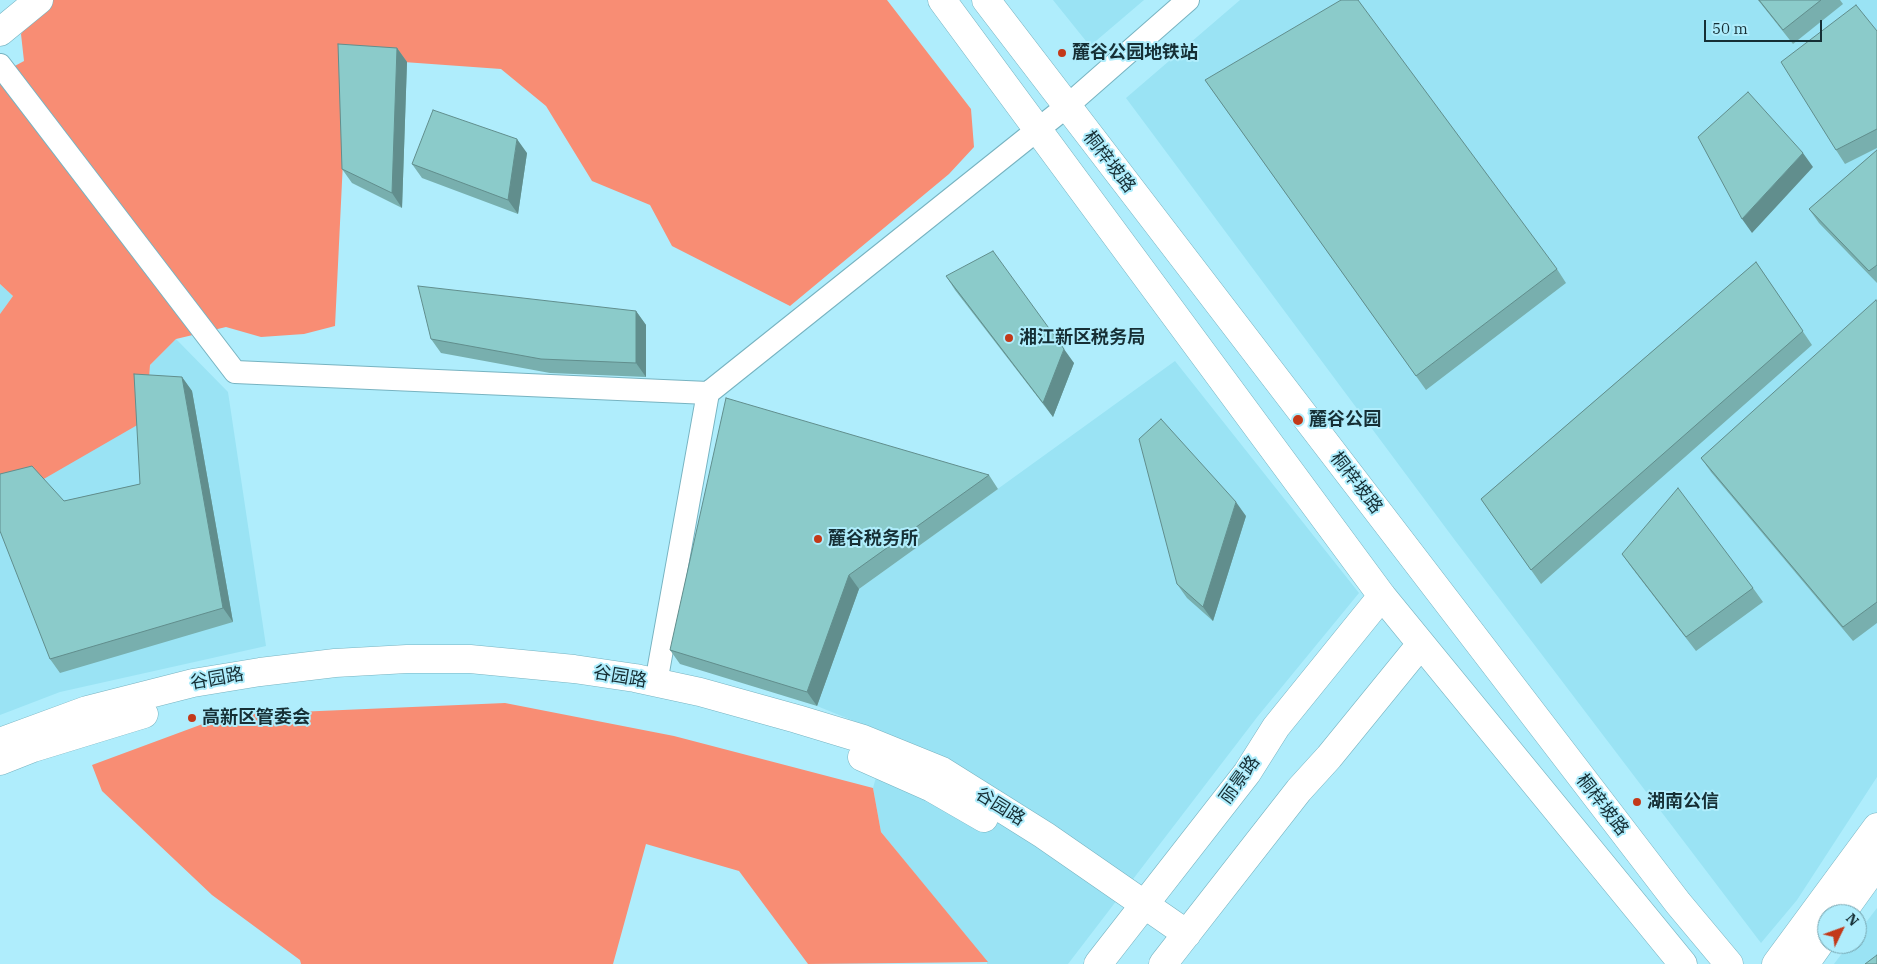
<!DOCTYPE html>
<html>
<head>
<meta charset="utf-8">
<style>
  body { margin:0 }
  #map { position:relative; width:1877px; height:964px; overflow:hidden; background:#afedfc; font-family:"IBM Plex Serif",serif }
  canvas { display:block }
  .north { position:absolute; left:1817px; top:904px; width:50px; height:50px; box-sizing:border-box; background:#afedfc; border:1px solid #72a1ac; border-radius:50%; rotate:48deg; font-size:14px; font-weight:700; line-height:20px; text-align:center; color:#162f35 }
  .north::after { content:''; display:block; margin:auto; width:18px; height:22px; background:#c33919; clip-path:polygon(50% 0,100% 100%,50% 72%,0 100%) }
  .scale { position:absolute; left:1704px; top:20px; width:118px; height:22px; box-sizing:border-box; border:2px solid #162f35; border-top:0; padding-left:6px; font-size:15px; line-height:18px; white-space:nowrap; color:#162f35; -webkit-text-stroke:4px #afedfc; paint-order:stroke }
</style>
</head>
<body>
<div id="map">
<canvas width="1877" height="964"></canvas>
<div class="north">N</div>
<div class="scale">50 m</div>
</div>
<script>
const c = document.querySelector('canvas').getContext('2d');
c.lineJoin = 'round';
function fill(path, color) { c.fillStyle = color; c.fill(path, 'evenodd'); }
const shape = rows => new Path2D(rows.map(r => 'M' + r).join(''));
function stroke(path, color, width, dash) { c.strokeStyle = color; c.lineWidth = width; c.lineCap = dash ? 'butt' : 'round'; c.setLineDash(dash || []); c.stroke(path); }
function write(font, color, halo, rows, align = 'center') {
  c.font = font + ' "IBM Plex Serif","Noto Sans SC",serif'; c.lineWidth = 4; c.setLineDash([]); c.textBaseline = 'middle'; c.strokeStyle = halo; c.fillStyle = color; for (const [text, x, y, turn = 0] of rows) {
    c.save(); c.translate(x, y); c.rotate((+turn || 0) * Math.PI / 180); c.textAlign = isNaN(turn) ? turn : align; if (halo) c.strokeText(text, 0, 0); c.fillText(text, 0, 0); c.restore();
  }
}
fill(shape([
  [1053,0,1144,0,1090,46],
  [1240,0,1877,0,1877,777,1797,900,1761,943,1454,539,1126,98],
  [0,284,13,296,0,314],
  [176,339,228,392,266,646,60,692,0,715,0,479,146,420,150,365],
  [1175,361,1359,593,1258,716,1068,964,987,964,987,962,881,832,873,788,888,735,817,706,859,589],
  [1877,908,1877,964,1834,964,1849,944,1857,944,1857,934]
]), '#9ae3f4');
fill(shape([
  [53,0,887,0,971,109,974,147,949,174,790,306,672,246,650,205,592,181,546,106,501,69,348,58,335,326,304,334,261,337,226,327,176,339,150,365,146,420,42,480,0,490,0,314,13,296,0,284,0,74,24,61,21,34,36,13],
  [505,703,674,736,873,788,881,832,988,962,808,964,739,871,646,844,613,964,301,964,300,960,212,895,102,791,92,765,227,715]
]), '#f88d74');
const minor = shape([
  [0,65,235,372,708,393,1066,107,1188,0],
  [656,683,708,393]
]);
const major = shape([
  [942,0,1382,596,1683,964],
  [986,0,1678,903,1729,964],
  [0,32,39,0],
  [0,742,87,710,193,683,260,672,335,663,407,659,470,659,574,669,635,678,700,692,797,719,863,739,942,771,1044,835,1187,934],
  [862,757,932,788,984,818],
  [0,761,33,748,144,714],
  [1841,914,1877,864],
  [1098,964,1247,773,1276,727,1382,596],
  [1163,964,1299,790,1329,757,1421,644],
  [1776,964,1877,827],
  [1805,964,1827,933]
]);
stroke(minor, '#77b3c1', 24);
stroke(major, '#77b3c1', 29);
stroke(minor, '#fff', 22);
stroke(major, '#fff', 28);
fill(shape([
  [1758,0,1840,0,1843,4,1793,44],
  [1877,31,1877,148,1845,164,1836,150],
  [397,48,407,62,402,208,352,183,342,169],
  [1205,80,1557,269,1566,283,1426,390],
  [1877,150,1877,283,1819,223,1809,209],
  [527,153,518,214,422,178,412,164],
  [1756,262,1812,345,1541,584,1481,499],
  [946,276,1074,363,1053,417,955,290],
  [1877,302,1877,623,1853,641,1711,472,1701,458],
  [636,311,646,325,646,377,550,373,441,353,431,339],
  [182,377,192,391,233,622,60,673,50,659,64,501,140,484],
  [989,475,998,489,859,589,817,706,680,664,670,650],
  [1246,516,1213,621,1187,598,1177,584],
  [1622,554,1753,588,1763,602,1696,651,1632,568]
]), '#78afae');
fill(shape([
  [397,48,407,62,402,208,392,193],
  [517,139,527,153,518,214,508,200],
  [1803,153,1813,167,1752,233,1742,219],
  [636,311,646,325,646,377,636,363],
  [1064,349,1074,363,1053,417,1043,403],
  [182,377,192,391,233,622,223,608],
  [1236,502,1246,516,1213,621,1203,607],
  [849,575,859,589,817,706,807,692]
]), '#618e8d');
const building = shape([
  [1341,0,1358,0,1557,269,1416,376,1205,80,1341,0],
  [1759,0,1821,0,1783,30,1759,0],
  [1856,5,1877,31,1877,129,1836,150,1781,62,1856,5],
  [338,44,397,48,392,193,342,169,338,44],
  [1748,92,1803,153,1742,219,1698,137,1748,92],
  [433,110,517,139,508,200,412,164,433,110],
  [1877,150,1877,265,1869,271,1809,209,1877,150],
  [993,251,1064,349,1043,403,946,276,993,251],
  [1756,262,1803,331,1531,570,1481,499,1756,262],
  [418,286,636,311,636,363,541,359,431,339,418,286],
  [1876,300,1877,302,1877,602,1843,627,1701,458,1876,300],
  [134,374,182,377,223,608,50,659,0,531,0,474,32,466,64,501,140,484,134,374],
  [726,398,989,475,849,575,807,692,670,650,726,398],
  [1161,419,1236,502,1203,607,1177,584,1139,439,1161,419],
  [1678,488,1753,588,1686,637,1622,554,1678,488],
  [1877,955,1877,964,1865,964,1877,955]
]);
fill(building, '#8bcbca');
stroke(building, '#618e8d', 1);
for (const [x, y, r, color] of [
  [1062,53,5,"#c33919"],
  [1009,338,5,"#c33919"],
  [1298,420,6,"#c33919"],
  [818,539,5,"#c33919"],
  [192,718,5,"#c33919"],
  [1637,802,5,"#c33919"]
]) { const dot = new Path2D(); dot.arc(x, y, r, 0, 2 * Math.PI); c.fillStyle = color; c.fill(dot); stroke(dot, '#afedfc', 2); }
write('bold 18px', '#162f35', '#afedfc', [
  ["麓谷公园地铁站",1072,53],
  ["湘江新区税务局",1019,338],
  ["麓谷公园",1309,420],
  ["麓谷税务所",828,539],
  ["高新区管委会",202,718],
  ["湖南公信",1647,802]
], 'left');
write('18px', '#162f35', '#afedfc', [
  ["桐梓坡路",1109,162,52],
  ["桐梓坡路",1356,483,52],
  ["谷园路",620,677,10],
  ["谷园路",217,679,-10],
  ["丽景路",1240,780,-54],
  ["桐梓坡路",1602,805,52],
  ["谷园路",1000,807,32]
]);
</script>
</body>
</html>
